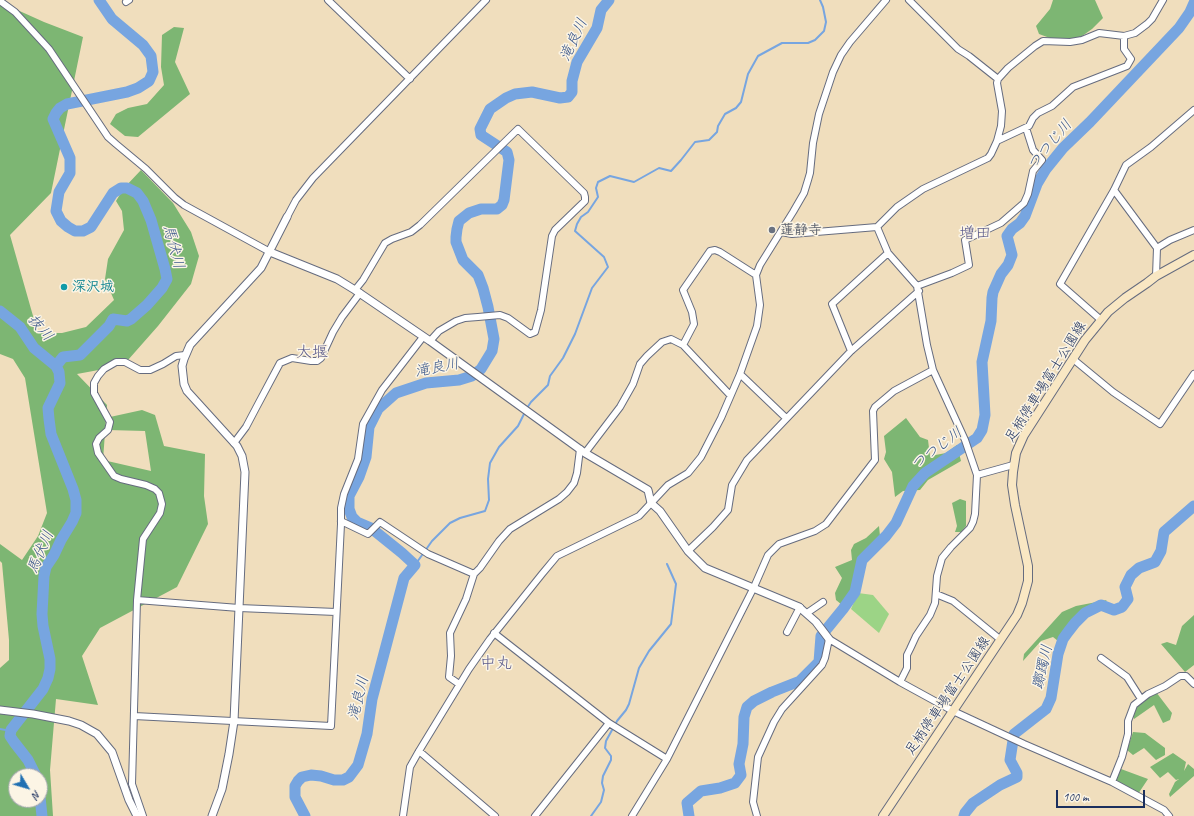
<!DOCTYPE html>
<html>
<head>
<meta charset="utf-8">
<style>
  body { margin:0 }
  #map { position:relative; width:1194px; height:816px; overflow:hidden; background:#f0debd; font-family:Caveat,sans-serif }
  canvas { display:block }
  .north { position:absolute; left:8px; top:768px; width:40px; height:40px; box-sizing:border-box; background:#fcf5e5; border:1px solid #a2a6af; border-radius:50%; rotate:128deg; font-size:11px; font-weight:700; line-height:16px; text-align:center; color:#1b2f5e }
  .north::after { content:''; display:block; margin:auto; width:14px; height:18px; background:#1f6fb2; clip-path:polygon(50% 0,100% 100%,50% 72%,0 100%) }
  .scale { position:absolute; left:1056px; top:790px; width:89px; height:18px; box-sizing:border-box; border:2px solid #1b2f5e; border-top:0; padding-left:5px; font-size:12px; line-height:14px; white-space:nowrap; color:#1b2f5e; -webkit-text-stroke:3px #fcf5e5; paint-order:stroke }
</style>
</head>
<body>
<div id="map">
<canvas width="1194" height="816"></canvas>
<div class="north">N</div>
<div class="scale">100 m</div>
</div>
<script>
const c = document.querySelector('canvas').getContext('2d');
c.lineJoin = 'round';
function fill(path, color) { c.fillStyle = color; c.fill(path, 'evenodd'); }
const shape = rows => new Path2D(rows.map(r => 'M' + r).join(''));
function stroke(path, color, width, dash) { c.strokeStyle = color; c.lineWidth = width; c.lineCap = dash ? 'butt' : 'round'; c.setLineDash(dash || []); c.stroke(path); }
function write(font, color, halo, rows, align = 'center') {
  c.font = font + ' Caveat,"Klee One",sans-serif'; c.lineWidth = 3; c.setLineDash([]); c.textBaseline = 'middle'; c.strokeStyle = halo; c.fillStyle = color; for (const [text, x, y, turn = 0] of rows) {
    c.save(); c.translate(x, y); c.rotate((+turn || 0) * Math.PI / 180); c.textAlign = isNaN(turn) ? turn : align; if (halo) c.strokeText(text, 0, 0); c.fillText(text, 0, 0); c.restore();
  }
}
fill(shape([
  [858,593,873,595,889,614,879,633,851,609]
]), '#9cd486');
fill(shape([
  [1053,0,1095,0,1103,18,1092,29,1078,39,1058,41,1039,34,1036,26,1050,9],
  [4,4,44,22,83,37,51,193,10,235,37,330,39,333,62,333,86,327,114,300,105,279,108,259,124,230,122,211,116,201,124,188,141,170,173,203,191,232,199,256,191,284,158,326,128,360,104,369,77,374,107,405,103,460,151,471,145,431,108,430,110,417,142,410,155,415,164,446,205,454,204,496,208,524,177,587,100,628,82,656,98,705,56,699,50,770,53,816,0,816,0,668,9,660,9,640,2,563,0,561,0,544,22,560,38,536,47,513,25,378,13,359,0,354,0,5],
  [16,776,40,776,40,800,16,800],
  [174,27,184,28,175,62,190,94,138,137,125,136,110,124,116,114,128,108,147,104,164,85,161,67,162,35],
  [906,418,920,437,928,440,930,456,946,453,957,445,961,461,928,480,920,490,903,491,895,497,892,472,884,459,886,452,884,436],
  [960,499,966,501,966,526,961,532,955,532,957,526,952,503],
  [879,526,880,536,861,569,857,590,842,605,836,600,835,593,842,578,835,567,852,560,851,550,854,544,866,538],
  [1107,600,1058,641,1053,637,1041,641,1023,661,1024,654,1062,612,1076,606],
  [1194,615,1194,665,1185,672,1161,644,1167,642,1176,645,1182,626],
  [1156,692,1172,713,1170,720,1163,723,1154,705,1134,719,1131,710],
  [1133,732,1145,733,1165,748,1165,755,1156,760,1144,748,1133,755,1127,750],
  [1173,753,1186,762,1184,771,1188,764,1194,769,1194,776,1170,797,1169,794,1175,782,1179,779,1176,780,1168,772,1160,778,1150,767],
  [1121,769,1148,779,1138,794,1115,782]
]), '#7db673');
stroke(shape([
  [527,408,531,402,548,385,550,376,563,358,575,334,592,288,608,267,604,257,575,231,577,224,581,217,588,212,598,197,596,188,598,182,610,176,634,182,659,168,671,171,681,160,695,142,709,140,717,132,718,126,725,114,736,108,741,102,748,74,758,56,782,43,808,43,815,40,824,31,826,22,823,7,820,0],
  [415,565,432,541,450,523,460,518,485,511,489,500,488,479,490,463,499,447,518,426,525,412],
  [0,729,11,731],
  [591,816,601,802,604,790,602,783,603,776,611,760,611,756,605,748,606,741,617,721,626,710,629,704,639,668,649,651,671,624,676,584,667,564]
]), '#77a5e0', 2);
stroke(shape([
  [0,311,20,327,34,348,56,366,59,372,60,383,48,408,49,419,51,434,73,489,76,500,76,513,72,522,61,540,54,555,46,567,44,576,42,614,43,626,50,659,50,669,48,678,43,689,11,730,10,736,14,742,28,760,36,776],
  [56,366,63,357,80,355,109,326,113,319,127,321,131,319,147,305,162,288,167,279,165,269,151,220,143,201,137,193,127,188,121,188,113,193,91,227,83,231,75,231,68,227,61,221,56,211,59,192,70,173,70,158,53,119,56,113,60,108,67,104,127,92,138,88,149,81,153,72,151,56,143,45,112,19,99,0],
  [40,797,42,816],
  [305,816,295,797,295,786,298,781,302,777,311,775,321,776,334,780,343,780,349,777,358,765,367,734,372,699,404,578,415,565,402,553,371,528,357,522,352,517,349,509,349,496,359,477,366,457,369,427,378,409,396,393,426,383,459,380,472,376,481,369,492,351,494,339,488,307,483,288,478,275,463,260,456,242,456,237,457,229,459,221,469,213,481,209,497,209,502,205,504,200,509,160,507,152,481,135,480,129,490,109,506,98,515,94,532,92,560,98,568,97,572,92,572,81,577,62,597,28,601,10,609,0],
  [689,816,687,803,701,791,720,788,735,783,741,775,739,764,743,744,744,717,747,707,754,701,772,692,800,681,819,662,821,636,843,609,855,592,862,560,886,536,896,523,913,486,925,473,977,438,982,430,985,415,982,362,991,321,992,298,993,292,1001,274,1008,265,1012,255,1007,236,1012,229,1020,223,1025,216,1037,184,1046,169,1063,148,1090,122,1179,28,1190,12,1194,3],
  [964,816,965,813,973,803,1000,785,1017,777,1017,773,1010,760,1014,734,1046,709,1051,698,1058,654,1063,639,1068,632,1075,623,1085,613,1101,605,1114,610,1122,607,1128,599,1125,587,1131,575,1139,568,1155,562,1161,551,1164,532,1194,506]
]), '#77a5e0', 11);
const minor = shape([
  [328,0,410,79],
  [909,0,958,49,969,56,998,79],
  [0,1,15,12,49,49,108,137,116,144,146,169,175,198,184,205,270,252],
  [126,2,129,0],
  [997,141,1029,126,1033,118,1038,113,1052,106,1073,87,1127,66,1131,59,1124,49,1124,36,1135,33,1147,24,1152,19,1163,0],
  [1114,190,1157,248],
  [287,217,296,200,313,178,486,0],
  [877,227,888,253,917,286,927,345,933,370,965,440,977,475,1013,465],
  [781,232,792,234,877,227,897,207,923,189,988,158,991,154,997,141,1001,126,1002,111,997,83,998,79,1008,68,1035,46,1043,41,1070,42,1082,40,1099,33,1124,36],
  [1156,276,1157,248,1170,240,1194,230],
  [917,286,952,273,969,265,965,240,1001,223,1024,203,1028,194,1033,171,1042,160,1033,150,1026,128],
  [355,290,363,280,385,243,392,239,411,232,420,225,518,129,584,193,585,197,585,201,555,230,552,236,541,310,535,332,530,334,508,318,500,315,478,317,465,318,456,321,439,331,430,341],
  [1101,320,1060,284,1114,190,1126,165,1151,147,1194,110],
  [851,351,832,304,888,253],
  [1073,359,1113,392,1160,424,1194,374],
  [740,374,786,418],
  [730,395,683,345,694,324,692,312,683,290,710,251,715,250,720,252,756,275],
  [234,443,246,427,256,408,280,363,292,358,311,361,317,361,321,358,333,332,342,317,360,293],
  [585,453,620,407,633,384,640,364,647,356,662,342,671,339,683,345],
  [341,521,368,534,380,522,428,554,474,574],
  [688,551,713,527,728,510,732,485,747,460,851,351,919,291],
  [936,594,953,601,1001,640],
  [137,600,239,608,336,612],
  [807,613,823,602],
  [787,632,800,607],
  [494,633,609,723,667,759],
  [1101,658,1127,677,1141,699],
  [900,682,907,668,907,655,910,649,916,636,930,615,935,603,937,576,942,558,951,547,970,528,973,522,975,514,977,475],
  [459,684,449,677,451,656,450,633,466,599,474,574,480,568,499,541,510,529,559,499,567,492,574,483,577,473,580,449],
  [134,716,331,726,341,524,341,508,344,494,358,459,363,424,382,390,423,337],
  [419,751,495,816],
  [1112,782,1122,757,1128,734,1128,721,1134,705,1148,694,1165,686,1180,676,1186,676,1194,684],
  [143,816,132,784,137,600,143,539,160,513,162,504,159,493,155,489,146,485,121,479,114,476,98,453,96,444,99,438,108,430,110,422,94,393,94,383,98,376,104,369,116,362,125,362,140,370,150,370,163,364,176,356,185,355],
  [403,816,410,767,419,751,469,669,490,639,542,574,557,556,639,516,668,485,688,473,701,457,721,418,740,374,757,326,760,305,756,275,760,265,793,212,804,193,808,180,810,173,813,143,819,114,833,72,841,55,850,42,886,0],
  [535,816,609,723],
  [632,816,667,759,754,587,768,555,779,544,815,531,826,524,875,460,873,411,875,407,894,391,933,370],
  [757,816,753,802,758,757,774,722,782,709,822,665,825,658,829,639,900,682,953,711,1024,744,1112,782,1164,810,1169,816]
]);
const tertiary = shape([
  [270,252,337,279,355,290,430,341,585,453,648,490,651,503,660,511,688,551,705,568,799,607,816,622,829,639],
  [0,710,33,714,69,721,81,725,97,734,112,752,129,800,137,816],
  [212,816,222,789,229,754,234,721,245,472,242,456,237,446,187,391,184,384,182,366,184,359,190,345,261,268,287,217]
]);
const secondary = shape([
  [883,816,1017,615,1022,603,1028,581,1028,566,1015,505,1012,485,1013,472,1016,453,1024,435,1085,340,1108,312,1125,298,1147,283,1156,276,1194,255]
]);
stroke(minor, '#666c7f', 8);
stroke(tertiary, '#666c7f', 9);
stroke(secondary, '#666c7f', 10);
stroke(minor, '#fff', 6);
stroke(tertiary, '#fff', 7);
stroke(secondary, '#f9e7c3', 8);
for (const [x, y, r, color] of [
  [772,230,4,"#6b7280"],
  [64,287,4,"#0f9aa8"]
]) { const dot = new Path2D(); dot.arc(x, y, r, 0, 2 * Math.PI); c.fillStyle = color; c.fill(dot); stroke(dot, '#fcf5e5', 1.5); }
write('bold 14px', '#5b616d', '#fcf5e5', [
  ["蓮静寺",780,230]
], 'left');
write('bold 14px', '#0d838f', '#fcf5e5', [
  ["深沢城",72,287]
], 'left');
write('14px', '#1b2f5e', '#fcf5e5', [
  ["足柄停車場富士公園線",1046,382,-58],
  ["足柄停車場富士公園線",948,696,-56]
]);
write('italic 15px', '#3b588c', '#fcf5e5', [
  ["滝良川",574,40,-65],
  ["つつじ川",1050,145,-50],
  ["馬伏川",173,247,75],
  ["抜川",40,328,49],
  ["滝良川",437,368,-11],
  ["つつじ川",937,449,-37],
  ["馬伏川",41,552,-67],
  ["躑躅川",1043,667,-77],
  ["滝良川",359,698,-76]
]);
write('16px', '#5b5b8c', '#fcf5e5', [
  ["増田",975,234],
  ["大堰",312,353],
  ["中丸",496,664]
]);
</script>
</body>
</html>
